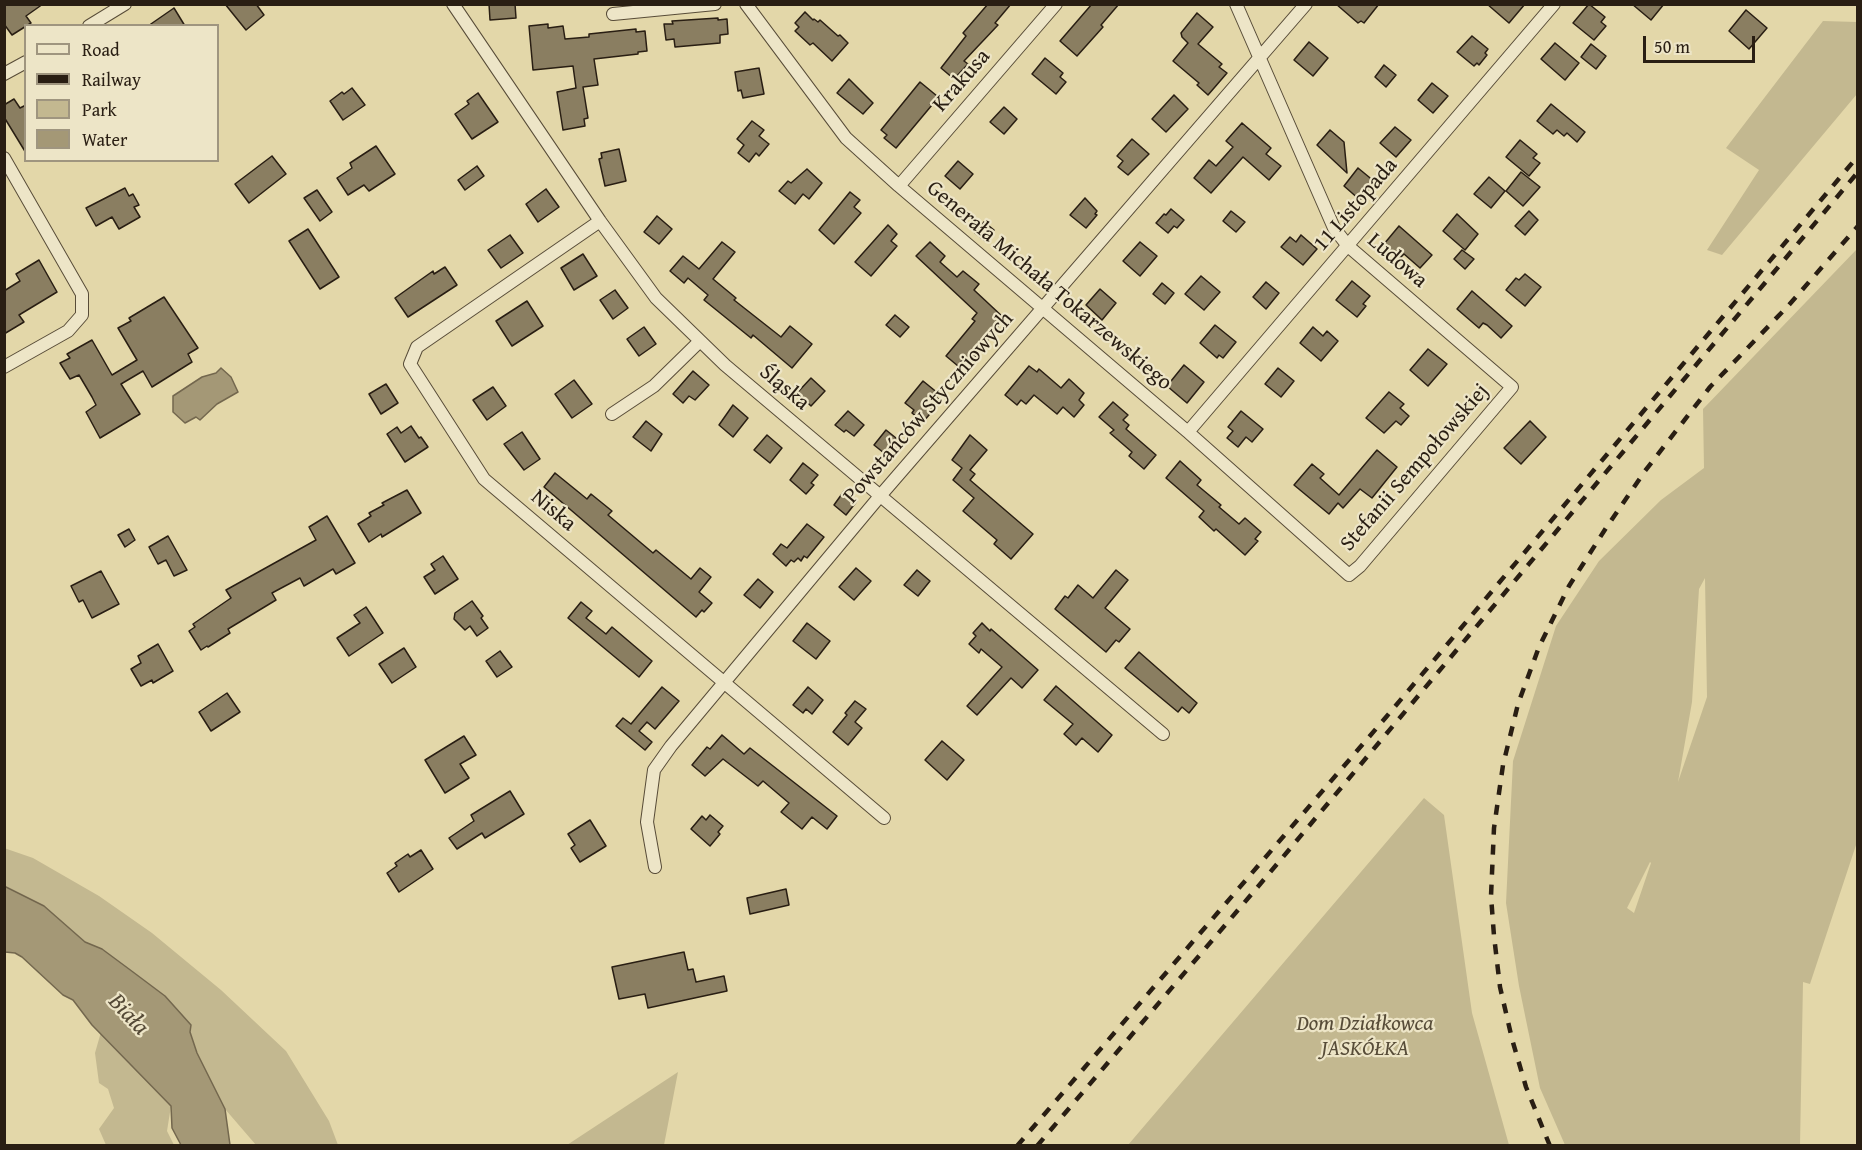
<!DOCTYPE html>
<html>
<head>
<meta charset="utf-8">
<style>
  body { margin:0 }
  #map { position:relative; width:1862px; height:1150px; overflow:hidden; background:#e3d7a9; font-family:"Gentium Book Plus",serif }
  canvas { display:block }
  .frame { position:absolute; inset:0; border:6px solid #291e13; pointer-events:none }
  .legend { position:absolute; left:24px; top:24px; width:195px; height:138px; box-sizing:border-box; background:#ede5c7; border:2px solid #9f957f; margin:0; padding:8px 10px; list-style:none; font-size:18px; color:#291e13 }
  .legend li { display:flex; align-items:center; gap:12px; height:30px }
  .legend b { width:30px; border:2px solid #9f957f }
  .scale { position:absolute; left:1643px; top:36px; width:112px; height:27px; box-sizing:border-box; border:3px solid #291e13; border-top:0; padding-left:8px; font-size:18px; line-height:21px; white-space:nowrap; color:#291e13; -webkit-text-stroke:4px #ede5c7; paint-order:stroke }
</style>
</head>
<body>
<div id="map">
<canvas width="1862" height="1150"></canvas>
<div class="frame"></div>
<ul class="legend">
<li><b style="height:8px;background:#ede5c7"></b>Road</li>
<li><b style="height:8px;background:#291e13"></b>Railway</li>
<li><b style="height:16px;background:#c3b890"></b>Park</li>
<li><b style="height:16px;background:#a49876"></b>Water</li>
</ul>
<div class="scale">50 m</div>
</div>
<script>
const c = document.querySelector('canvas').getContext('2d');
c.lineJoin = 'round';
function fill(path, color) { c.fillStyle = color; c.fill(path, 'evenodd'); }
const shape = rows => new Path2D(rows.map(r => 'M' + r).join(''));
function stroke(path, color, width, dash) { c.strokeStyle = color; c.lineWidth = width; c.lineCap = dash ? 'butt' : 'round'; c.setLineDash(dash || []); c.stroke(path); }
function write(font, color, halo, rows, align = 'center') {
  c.font = font + ' "Gentium Book Plus",serif'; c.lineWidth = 4.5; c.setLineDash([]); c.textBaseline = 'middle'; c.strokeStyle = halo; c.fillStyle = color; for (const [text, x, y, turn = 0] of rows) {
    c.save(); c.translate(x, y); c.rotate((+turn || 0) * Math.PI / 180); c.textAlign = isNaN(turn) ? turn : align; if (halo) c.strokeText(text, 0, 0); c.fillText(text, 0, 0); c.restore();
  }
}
fill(shape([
  [1823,21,1857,22,1857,94,1722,255,1707,250,1759,170,1726,148],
  [1857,249,1857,842,1810,984,1803,982,1800,1145,1565,1145,1540,1088,1519,986,1506,903,1513,761,1556,626,1599,561,1661,500,1704,468,1703,409],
  [1705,578,1707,697,1678,782,1692,702,1699,589],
  [1650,862,1651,863,1634,913,1627,908],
  [1424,798,1444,815,1472,1013,1509,1145,1128,1145],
  [4,848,33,858,99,896,152,933,221,990,286,1051,329,1121,338,1145,256,1145,225,1109,197,1053,190,1032,191,1025,165,996,133,972,102,949,85,942,44,906,5,886],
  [101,1032,171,1106,167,1131,174,1145,106,1145,99,1129,114,1108,108,1089,99,1083,95,1053],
  [678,1072,664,1145,567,1145]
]), '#c3b890');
const water = shape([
  [221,368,231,377,238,392,217,404,200,420,196,417,185,423,173,412,173,396,202,377,216,373,221,368],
  [4,886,44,906,85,942,102,949,133,972,165,996,191,1025,190,1032,197,1053,225,1109,230,1145,181,1145,172,1128,171,1106,92,1025,73,1000,63,995,22,957,15,953,5,952,4,886]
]);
fill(water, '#a49876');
stroke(water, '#73674e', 1.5);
const building = shape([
  [4,4,43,4,26,16,31,23,12,35,4,24,4,4],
  [225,4,256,4,264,15,246,30,225,4],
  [489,4,515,4,516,18,490,20,489,4],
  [988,4,1011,4,995,23,998,25,964,61,968,64,954,79,941,68,966,36,963,33,988,4],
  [1092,4,1119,4,1101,25,1103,27,1077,56,1060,41,1092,4],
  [1336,4,1379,4,1364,23,1361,21,1358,23,1336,4],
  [1487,4,1525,4,1509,23,1487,4],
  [1589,4,1605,17,1601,22,1606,26,1594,40,1573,23,1589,4],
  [1632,4,1664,4,1651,20,1632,4],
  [174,8,185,26,148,26,174,8],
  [1746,10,1767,28,1749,49,1729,31,1746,10],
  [805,12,813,20,814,19,818,22,820,20,838,36,840,35,848,43,832,61,813,43,810,45,795,31,799,27,795,23,805,12],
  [1197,13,1213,27,1198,44,1222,64,1219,67,1227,73,1208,95,1197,85,1199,83,1173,61,1188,43,1182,37,1181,33,1197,13],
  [718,18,718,20,727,19,728,34,720,35,720,43,675,47,674,39,666,40,664,24,673,24,672,21,718,18],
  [548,24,548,28,563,26,565,39,589,37,589,34,636,29,636,32,645,31,647,51,638,52,638,54,594,59,598,85,583,87,588,118,584,119,585,126,563,130,557,92,576,88,573,66,533,70,529,26,548,24],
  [1472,36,1488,49,1485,53,1487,55,1479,65,1477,63,1474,66,1457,52,1472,36],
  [1309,42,1328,58,1313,76,1294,60,1309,42],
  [1555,43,1579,63,1565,80,1541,59,1555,43],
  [1591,44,1606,56,1596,69,1581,57,1591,44],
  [1045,58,1063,73,1060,77,1066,82,1056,94,1032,74,1045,58],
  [1384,65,1396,75,1386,87,1375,77,1384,65],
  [759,68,764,94,743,98,741,90,738,91,735,72,759,68],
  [849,79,873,103,863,114,837,93,849,79],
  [920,82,937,96,930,104,932,105,896,148,884,138,887,135,881,130,920,82],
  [1432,83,1448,96,1433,113,1418,100,1432,83],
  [352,88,365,105,343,120,330,101,342,92,344,94,352,88],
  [478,93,498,122,472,139,455,114,469,104,467,101,478,93],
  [1174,95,1188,109,1166,132,1152,119,1174,95],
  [14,99,20,108,26,105,26,153,4,117,4,105,14,99],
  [1551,104,1585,132,1577,142,1567,133,1564,136,1557,130,1553,134,1537,121,1551,104],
  [1004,107,1017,119,1004,134,990,122,1004,107],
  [752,121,764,130,759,136,769,144,759,156,756,153,749,162,738,153,744,145,737,139,752,121],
  [1242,123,1271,148,1266,154,1281,166,1269,180,1243,157,1211,193,1194,178,1209,160,1216,166,1233,147,1226,141,1242,123],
  [1395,127,1411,140,1396,157,1380,143,1395,127],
  [1330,130,1344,142,1347,173,1317,145,1330,130],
  [1132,139,1149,154,1128,175,1118,167,1123,161,1117,156,1132,139],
  [1520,140,1537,154,1533,158,1540,163,1529,176,1506,157,1520,140],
  [376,146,395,174,369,191,364,185,348,195,337,178,352,168,350,163,376,146],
  [619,149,626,181,605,186,599,159,602,158,601,153,619,149],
  [272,156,286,174,249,203,235,184,272,156],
  [958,161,973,174,960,189,945,176,958,161],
  [477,166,484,176,465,190,458,180,477,166],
  [1358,168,1375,182,1360,200,1344,186,1358,168],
  [807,169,822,183,809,199,803,194,795,204,779,191,788,181,791,183,807,169],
  [1521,172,1540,187,1523,206,1506,191,1521,172],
  [1489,177,1505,191,1491,208,1474,194,1489,177],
  [125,188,129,196,133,194,139,205,134,207,140,217,119,229,112,217,96,226,86,208,125,188],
  [546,189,559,207,538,222,526,204,546,189],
  [317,190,332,212,320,221,304,198,317,190],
  [850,192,860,200,854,207,861,213,834,244,819,230,850,192],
  [1085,198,1097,211,1095,214,1097,215,1086,228,1070,215,1085,198],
  [1171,209,1184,220,1177,228,1174,226,1168,233,1156,223,1164,214,1166,215,1171,209],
  [1231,211,1245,222,1236,232,1223,221,1231,211],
  [1529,211,1538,220,1525,235,1515,226,1529,211],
  [1457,214,1478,234,1465,250,1443,231,1457,214],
  [657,216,672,229,659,244,644,232,657,216],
  [984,222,994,230,985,241,975,233,984,222],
  [888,225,897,234,891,241,897,246,871,276,855,262,888,225],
  [1399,226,1432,255,1420,268,1404,254,1400,258,1384,244,1399,226],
  [308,229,339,277,320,289,289,241,308,229],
  [510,235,523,253,501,268,488,250,510,235],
  [1301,235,1317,249,1303,265,1281,247,1290,237,1296,242,1301,235],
  [722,242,735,252,713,279,736,298,734,300,781,337,790,326,812,344,792,368,753,335,751,338,704,300,708,295,688,278,684,283,670,271,683,256,699,269,722,242],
  [930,242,945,256,940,262,957,277,963,271,979,284,974,290,1004,318,970,364,963,359,958,366,946,356,975,321,972,319,977,313,916,256,930,242],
  [1140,242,1157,256,1140,276,1123,261,1140,242],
  [1462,250,1474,259,1465,269,1454,259,1462,250],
  [583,254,597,276,574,290,561,268,583,254],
  [39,260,57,292,19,315,24,322,4,334,4,291,20,281,16,274,39,260],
  [445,267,457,285,408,317,395,298,433,271,434,274,445,267],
  [1525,274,1541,287,1525,306,1506,290,1516,278,1519,280,1525,274],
  [1201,276,1220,292,1204,310,1185,294,1201,276],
  [1352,281,1370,296,1363,304,1366,306,1357,317,1336,300,1352,281],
  [1266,282,1279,293,1266,309,1253,297,1266,282],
  [1162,283,1174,293,1165,304,1153,294,1162,283],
  [1100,289,1116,303,1102,320,1086,305,1100,289],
  [615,290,628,308,613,319,600,300,615,290],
  [1472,291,1512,326,1501,338,1487,325,1483,323,1479,328,1457,309,1472,291],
  [164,297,198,348,188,354,192,362,152,387,143,371,121,384,140,414,100,438,86,412,96,405,92,397,79,375,70,379,60,363,70,358,67,354,92,340,112,375,137,360,118,328,131,321,129,318,164,297],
  [527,301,543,326,512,346,496,321,527,301],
  [895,315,909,327,900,337,886,325,895,315],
  [1215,325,1236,342,1223,358,1219,355,1217,358,1200,343,1215,325],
  [644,327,656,344,639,356,627,339,644,327],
  [1313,327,1323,336,1327,331,1338,341,1321,361,1300,343,1313,327],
  [1428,349,1447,364,1428,386,1410,370,1428,349],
  [1184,365,1204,382,1187,403,1167,386,1184,365],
  [1029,366,1037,372,1039,369,1061,388,1069,379,1084,393,1079,400,1084,405,1074,417,1063,407,1057,414,1034,395,1026,404,1021,400,1017,405,1005,395,1029,366],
  [1278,368,1294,381,1281,397,1265,384,1278,368],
  [693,371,709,385,695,400,689,396,683,403,673,394,693,371],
  [811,378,825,391,811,406,797,393,811,378],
  [574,380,592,404,572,418,555,394,574,380],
  [923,381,939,394,936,397,941,401,923,422,912,413,914,410,905,403,923,381],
  [386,384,398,403,381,414,369,394,386,384],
  [493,387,506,406,487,420,473,400,493,387],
  [1389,392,1404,404,1400,408,1409,416,1401,425,1396,421,1384,433,1366,418,1389,392],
  [1113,402,1128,415,1123,420,1129,425,1126,429,1156,455,1144,469,1129,456,1132,452,1110,433,1114,430,1099,417,1113,402],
  [733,405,748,418,733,437,719,425,733,405],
  [848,411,864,425,854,436,846,430,844,432,835,425,848,411],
  [1241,411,1263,429,1252,442,1246,437,1238,447,1227,438,1233,431,1228,427,1241,411],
  [646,421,662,434,651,451,633,437,646,421],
  [1530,421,1546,437,1521,464,1504,448,1530,421],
  [411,426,419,438,421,437,428,447,405,462,387,434,397,427,401,433,411,426],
  [886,430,901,442,889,457,874,445,886,430],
  [522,432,540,459,524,470,504,444,522,432],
  [767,435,782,448,770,463,754,450,767,435],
  [970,435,987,450,970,470,975,474,970,480,1033,534,1011,559,994,544,997,540,963,511,974,498,953,480,962,468,952,460,970,435],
  [1377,450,1397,467,1372,498,1360,489,1343,508,1338,503,1329,514,1294,485,1312,464,1324,474,1320,478,1339,495,1377,450],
  [1180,461,1201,480,1197,485,1221,505,1219,507,1239,524,1245,518,1261,532,1255,539,1258,541,1245,555,1216,529,1214,531,1199,517,1204,511,1166,478,1180,461],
  [803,463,818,475,811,483,814,485,806,494,790,480,803,463],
  [555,473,587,499,591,494,612,511,608,515,653,553,656,550,691,579,700,568,711,577,699,592,712,603,704,612,702,610,696,617,544,487,555,473],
  [407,490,421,513,382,537,381,534,369,542,358,524,371,516,369,513,384,505,382,503,407,490],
  [844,491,857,501,846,515,834,505,844,491],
  [327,516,355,563,336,574,333,569,304,586,300,578,272,593,276,600,228,629,230,633,208,647,207,646,201,650,189,631,195,627,193,624,231,598,226,590,316,540,309,527,327,516],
  [807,524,824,537,807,558,804,556,801,561,798,558,794,562,791,560,786,566,773,554,781,544,787,548,807,524],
  [129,529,135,540,125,547,118,535,129,529],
  [168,536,187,570,174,576,166,560,158,564,149,547,168,536],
  [443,556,458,579,435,594,424,577,435,570,431,564,443,556],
  [856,568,871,581,854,600,839,587,856,568],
  [917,570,930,581,918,596,904,585,917,570],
  [1116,570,1128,580,1105,608,1130,629,1119,642,1116,640,1106,652,1055,609,1065,596,1068,598,1078,585,1093,598,1116,570],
  [101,571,119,604,92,618,83,600,79,602,71,586,101,571],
  [758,579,773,592,760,608,744,595,758,579],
  [472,601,483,616,481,618,488,628,477,636,470,626,465,630,454,619,455,613,472,601],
  [581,602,592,611,586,618,606,634,612,627,652,661,639,677,568,618,581,602],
  [366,607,383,633,349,656,337,638,360,623,354,615,366,607],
  [807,623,830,641,816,659,793,641,807,623],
  [982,623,990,631,991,629,1038,670,1022,688,1011,678,977,715,967,706,1002,667,981,649,979,653,969,644,976,636,973,633,982,623],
  [158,644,173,671,153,683,152,680,141,686,131,669,141,663,138,656,158,644],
  [404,648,416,667,392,683,379,664,404,648],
  [500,651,512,667,497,677,486,661,500,651],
  [1139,652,1197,703,1189,713,1182,707,1178,712,1125,668,1139,652],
  [1056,686,1112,735,1098,752,1082,738,1076,745,1064,734,1073,724,1044,700,1056,686],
  [662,687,679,701,655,729,647,722,639,731,652,742,645,750,616,726,623,718,631,724,662,687],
  [808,687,823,700,812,714,806,709,803,713,793,705,808,687],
  [227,693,240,712,211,731,199,712,227,693],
  [855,701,866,709,855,722,862,728,848,745,833,732,847,715,845,713,855,701],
  [722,735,744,754,750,748,837,816,827,829,812,817,802,829,781,812,789,803,763,781,758,786,723,759,705,776,692,765,707,747,710,749,722,735],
  [464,736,476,755,460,764,469,778,445,793,425,760,464,736],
  [942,741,964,760,947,780,925,760,942,741],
  [510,791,524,814,485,838,482,833,457,849,449,838,474,821,471,815,510,791],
  [710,815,723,826,718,832,720,834,710,846,691,829,702,816,706,820,710,815],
  [590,820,606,846,580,862,571,848,575,845,568,834,590,820],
  [421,850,433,869,399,892,387,873,397,866,395,863,408,854,410,857,421,850],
  [786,889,789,905,750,914,747,898,786,889],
  [684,952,688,970,693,969,696,982,724,976,727,991,648,1008,645,994,619,999,612,967,684,952]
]);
fill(building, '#8a7e61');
stroke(building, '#291e13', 1.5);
const minor = shape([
  [453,4,600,221,656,298,725,365,1163,734],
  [746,4,846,138,899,186,1188,432,1349,575,1360,566,1512,387,1348,246,1334,228,1236,4],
  [613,14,715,4],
  [89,26,125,4],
  [4,74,26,62],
  [4,158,82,294,82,315,68,331,4,367],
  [899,186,1056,4],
  [600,221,417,347,410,364,484,479,884,818],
  [612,414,654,386,700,341],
  [1188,432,1554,4],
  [655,867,647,822,654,770,671,746,880,496,1306,4]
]);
stroke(minor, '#584c38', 14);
stroke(minor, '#ede5c7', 12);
stroke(shape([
  [1017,1146,1387,716,1858,156],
  [1037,1146,1267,876,1858,172],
  [1550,1146,1526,1087,1512,1039,1500,987,1494,936,1491,896,1494,828,1503,765,1518,704,1539,647,1569,586,1606,528,1645,471,1710,387,1788,306,1858,226]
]), '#291e13', 4.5, [10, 10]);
write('22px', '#291e13', '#ede5c7', [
  ["Krakusa",962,81,-49],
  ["11 Listopada",1356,205,-49],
  ["Ludowa",1397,261,41],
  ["Generała Michała Tokarzewskiego",1049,286,40],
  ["Śląska",784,388,40],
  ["Powstańców Styczniowych",929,408,-49],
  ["Stefanii Sempołowskiej",1415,468,-49],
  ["Niska",553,511,40]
]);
write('italic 22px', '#574c38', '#ede5c7', [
  ["Dom Działkowca",1365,1024],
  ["JASKÓŁKA",1365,1049]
]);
write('italic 24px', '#544936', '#ede5c7', [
  ["Biała",128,1015,47]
]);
</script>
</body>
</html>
